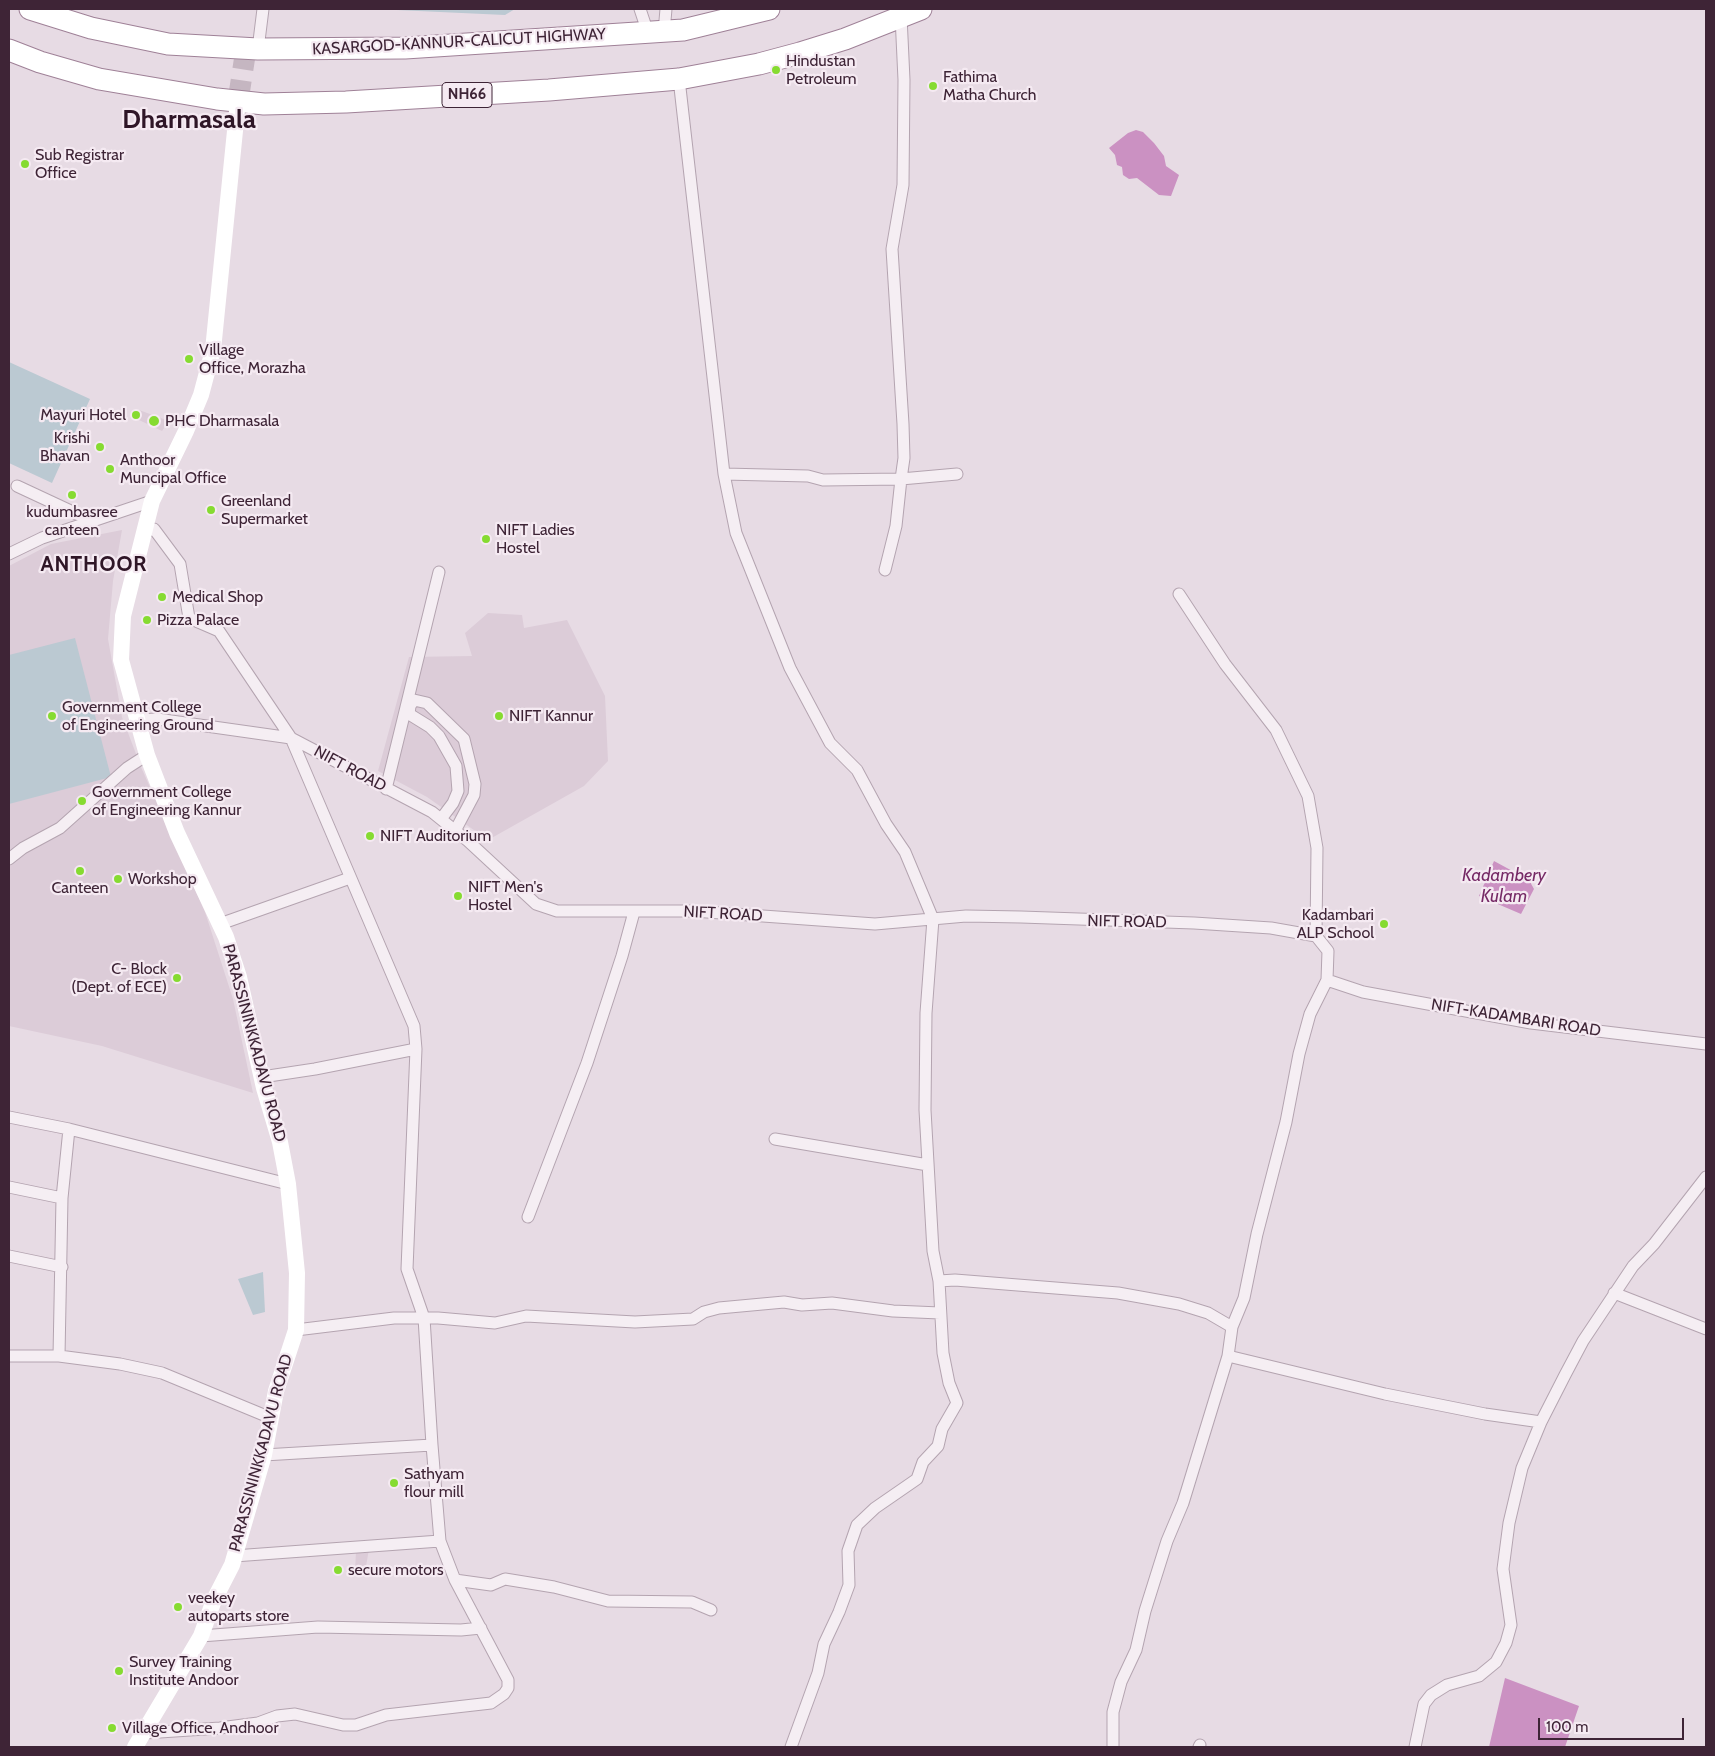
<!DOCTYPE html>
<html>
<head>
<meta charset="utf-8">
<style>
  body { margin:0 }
  #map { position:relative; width:1715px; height:1756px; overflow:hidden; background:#e7dbe4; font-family:Cabin,sans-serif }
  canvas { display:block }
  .frame { position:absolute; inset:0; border:10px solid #3e2436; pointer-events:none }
  .scale { position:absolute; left:1538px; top:1718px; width:146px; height:22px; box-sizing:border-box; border:2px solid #3e2436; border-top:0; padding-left:6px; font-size:15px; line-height:18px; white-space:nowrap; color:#3e2436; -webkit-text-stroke:4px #f5eaf2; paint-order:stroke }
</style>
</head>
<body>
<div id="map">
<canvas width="1715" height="1756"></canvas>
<div class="frame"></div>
<div class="scale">100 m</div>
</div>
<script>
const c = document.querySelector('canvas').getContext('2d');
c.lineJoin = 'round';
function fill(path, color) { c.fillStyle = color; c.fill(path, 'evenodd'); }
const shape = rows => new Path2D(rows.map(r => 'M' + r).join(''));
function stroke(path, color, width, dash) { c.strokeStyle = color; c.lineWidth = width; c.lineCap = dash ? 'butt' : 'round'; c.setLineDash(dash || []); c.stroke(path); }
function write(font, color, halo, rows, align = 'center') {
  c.font = font + ' Cabin,sans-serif'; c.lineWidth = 4.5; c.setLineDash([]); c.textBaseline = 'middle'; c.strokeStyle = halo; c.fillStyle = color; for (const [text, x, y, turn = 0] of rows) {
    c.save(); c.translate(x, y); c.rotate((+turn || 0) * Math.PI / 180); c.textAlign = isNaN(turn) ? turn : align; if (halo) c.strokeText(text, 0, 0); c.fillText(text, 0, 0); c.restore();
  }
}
fill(shape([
  [139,410,169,421,162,431,139,420],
  [122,530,113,581,108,639,122,717,141,767,205,912,233,999,253,1093,102,1046,9,1026,9,566,51,544],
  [488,613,522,615,524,628,567,620,605,696,608,761,584,786,488,840,427,797,378,771,409,657,472,656,465,633],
  [369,1549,365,1572,355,1572,356,1551]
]), '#dcccd8');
fill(shape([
  [375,9,515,9,505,15],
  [9,362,90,399,52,483,9,463],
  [75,638,111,777,9,804,9,655],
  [263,1272,265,1312,253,1315,238,1279]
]), '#bbc9d2');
fill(shape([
  [1136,130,1143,132,1154,143,1164,156,1166,166,1179,175,1171,196,1159,195,1137,178,1129,179,1123,175,1122,167,1117,165,1115,155,1109,148,1128,133],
  [1494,861,1529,880,1534,889,1521,914,1479,896],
  [1505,1678,1579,1706,1565,1747,1489,1747]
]), '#cb91c2');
stroke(shape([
  [238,101,246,49]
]), '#c5b6c1', 21, [21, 11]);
const street = shape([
  [640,9,648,33],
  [901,16,904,80,903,185,892,249,903,424,904,458,901,479,957,474],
  [664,32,666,9],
  [258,49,263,9],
  [679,79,724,474,808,476,823,480,901,479,896,526,885,570],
  [724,474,736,533,790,668,830,743,857,770,886,824,905,852,933,919,926,1013,925,1110,933,1251,939,1281],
  [17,486,92,521],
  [144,532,154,529,180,564,189,618,219,631,291,738,414,1026,416,1049,407,1269,424,1318,432,1445,264,1455],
  [9,554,42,538,152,501],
  [1179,594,1225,664,1276,730,1308,796,1317,848,1316,936],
  [136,720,157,719,291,738,432,812,468,841,536,904,557,911,693,911,875,924,966,916,1021,917,1194,923,1271,928,1316,936,1328,951,1327,980,1310,1014,1299,1054,1286,1122,1257,1234,1244,1298,1232,1327,1228,1356,1183,1503,1167,1541,1145,1611,1136,1650,1121,1682,1113,1712,1113,1747],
  [386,789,439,572],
  [441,819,453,803,458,791,456,766,439,736,430,727,409,714,410,706,414,700,427,703,464,739,475,784,474,795,455,831],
  [9,859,23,848,60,828,127,768,147,755],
  [220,924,350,878],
  [1327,980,1363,992,1531,1023,1706,1044],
  [262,1077,315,1069,416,1049],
  [9,1117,69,1129,288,1184],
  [775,1139,928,1165],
  [9,1187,62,1198],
  [528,1217,587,1063,622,956,634,912],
  [9,1256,62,1267],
  [1614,1293,1706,1329],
  [296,1330,394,1318,438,1318,495,1323,526,1316,635,1322,693,1319,704,1312,719,1308,784,1302,802,1305,832,1303,893,1311,940,1313],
  [9,1356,59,1356,120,1364,162,1373,271,1418],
  [59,1356,62,1198,69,1129],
  [1228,1356,1385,1394,1485,1414,1541,1422],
  [234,1556,440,1541],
  [455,1580,491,1585,505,1579,554,1587,608,1601,692,1602,711,1610],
  [201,1636,318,1627,461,1630,481,1628],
  [145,1733,220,1728,258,1723,277,1716,295,1714,343,1725,356,1725,386,1715,491,1703,504,1694,508,1688,508,1680,455,1580,440,1541,432,1445],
  [791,1747,818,1673,824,1644,839,1612,849,1585,848,1551,857,1525,875,1508,917,1479,923,1462,938,1446,942,1429,957,1403,949,1383,943,1353,939,1281,955,1280,1118,1293,1179,1304,1208,1313,1232,1327],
  [1199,1747,1200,1745],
  [1415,1747,1424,1704,1431,1695,1447,1685,1479,1676,1496,1662,1506,1643,1511,1625,1503,1569,1509,1523,1522,1468,1541,1422,1565,1375,1583,1341,1633,1266,1654,1244,1706,1177]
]);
const highway = shape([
  [30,9,91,28,168,44,258,49,405,48,683,30,769,9],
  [9,50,40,62,99,79,217,99,264,104,346,102,549,90,679,79,759,64,800,53,845,39,921,9]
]);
stroke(street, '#b4a4b0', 13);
stroke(highway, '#9f8197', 23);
stroke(street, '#f5eef3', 11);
stroke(shape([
  [135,1747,201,1636,214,1600,232,1565,264,1455,276,1391,296,1330,297,1273,288,1184,280,1142,264,1088,239,977,226,937,177,833,147,755,121,660,123,616,152,501,186,431,201,395,213,350,238,101]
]), '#fff', 16);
stroke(highway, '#fff', 21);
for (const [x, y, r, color] of [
  [776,70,5,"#86db31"],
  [933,86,5,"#86db31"],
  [25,164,5,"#86db31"],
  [189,359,5,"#86db31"],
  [136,415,5,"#86db31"],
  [154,421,6,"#86db31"],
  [100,447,5,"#86db31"],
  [110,469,5,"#86db31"],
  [72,495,5,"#86db31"],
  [211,510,5,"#86db31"],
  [486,539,5,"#86db31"],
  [162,597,5,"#86db31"],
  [147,620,5,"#86db31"],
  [52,716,5,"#86db31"],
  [499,716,5,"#86db31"],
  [82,801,5,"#86db31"],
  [370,836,5,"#86db31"],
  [80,871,5,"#86db31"],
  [118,879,5,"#86db31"],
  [458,896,5,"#86db31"],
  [1384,924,5,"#86db31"],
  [177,978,5,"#86db31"],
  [394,1483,5,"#86db31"],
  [338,1570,5,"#86db31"],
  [178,1607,5,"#86db31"],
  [119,1671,5,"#86db31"],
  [112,1728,5,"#86db31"]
]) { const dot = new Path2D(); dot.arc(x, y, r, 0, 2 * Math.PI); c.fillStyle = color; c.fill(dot); stroke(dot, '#f5eaf2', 2); }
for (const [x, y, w] of [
  [467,95,50]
]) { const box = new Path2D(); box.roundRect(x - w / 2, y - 12.5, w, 25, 4); c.fillStyle = '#f5eaf2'; c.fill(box); stroke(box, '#3e2436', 1); }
write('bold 15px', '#3e2436', null, [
  ["NH66",467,95]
]);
write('16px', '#3e2436', '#f5eaf2', [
  ["KASARGOD-KANNUR-CALICUT HIGHWAY",459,42,-3],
  ["NIFT ROAD",350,769,28],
  ["NIFT ROAD",723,914,3],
  ["NIFT ROAD",1127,922,1],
  ["NIFT-KADAMBARI ROAD",1516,1018,9],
  ["PARASSININKKADAVU ROAD",254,1043,75],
  ["PARASSININKKADAVU ROAD",261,1453,-75]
]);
write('16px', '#3e2436', '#f5eaf2', [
  ["Hindustan",786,61],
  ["Petroleum",786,79],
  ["Fathima",943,77],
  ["Matha Church",943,95],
  ["Sub Registrar",35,155],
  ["Office",35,173],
  ["Village",199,350],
  ["Office, Morazha",199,368],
  ["Mayuri Hotel",126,415,"right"],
  ["PHC Dharmasala",165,421],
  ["Krishi",90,438,"right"],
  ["Bhavan",90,456,"right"],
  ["Anthoor",120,460],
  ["Muncipal Office",120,478],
  ["Greenland",221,501],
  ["Supermarket",221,519],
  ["kudumbasree",72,512,"center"],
  ["canteen",72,530,"center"],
  ["NIFT Ladies",496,530],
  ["Hostel",496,548],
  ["Medical Shop",172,597],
  ["Pizza Palace",157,620],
  ["Government College",62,707],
  ["of Engineering Ground",62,725],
  ["NIFT Kannur",509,716],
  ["Government College",92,792],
  ["of Engineering Kannur",92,810],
  ["NIFT Auditorium",380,836],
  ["Workshop",128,879],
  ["NIFT Men's",468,887],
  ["Hostel",468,905],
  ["Canteen",80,888,"center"],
  ["Kadambari",1374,915,"right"],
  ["ALP School",1374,933,"right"],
  ["C- Block",167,969,"right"],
  ["(Dept. of ECE)",167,987,"right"],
  ["Sathyam",404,1474],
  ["flour mill",404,1492],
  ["secure motors",348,1570],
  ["veekey",188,1598],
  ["autoparts store",188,1616],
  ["Survey Training",129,1662],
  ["Institute Andoor",129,1680],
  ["Village Office, Andhoor",122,1728]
], 'left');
write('italic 18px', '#762a66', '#f5eaf2', [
  ["Kadambery",1504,876],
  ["Kulam",1504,897]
]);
c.letterSpacing = '1px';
write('bold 21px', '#2f1627', '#f5eaf2', [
  ["ANTHOOR",94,565]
]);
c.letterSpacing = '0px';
write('bold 26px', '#2f1627', '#f5eaf2', [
  ["Dharmasala",189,120]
]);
</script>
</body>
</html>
